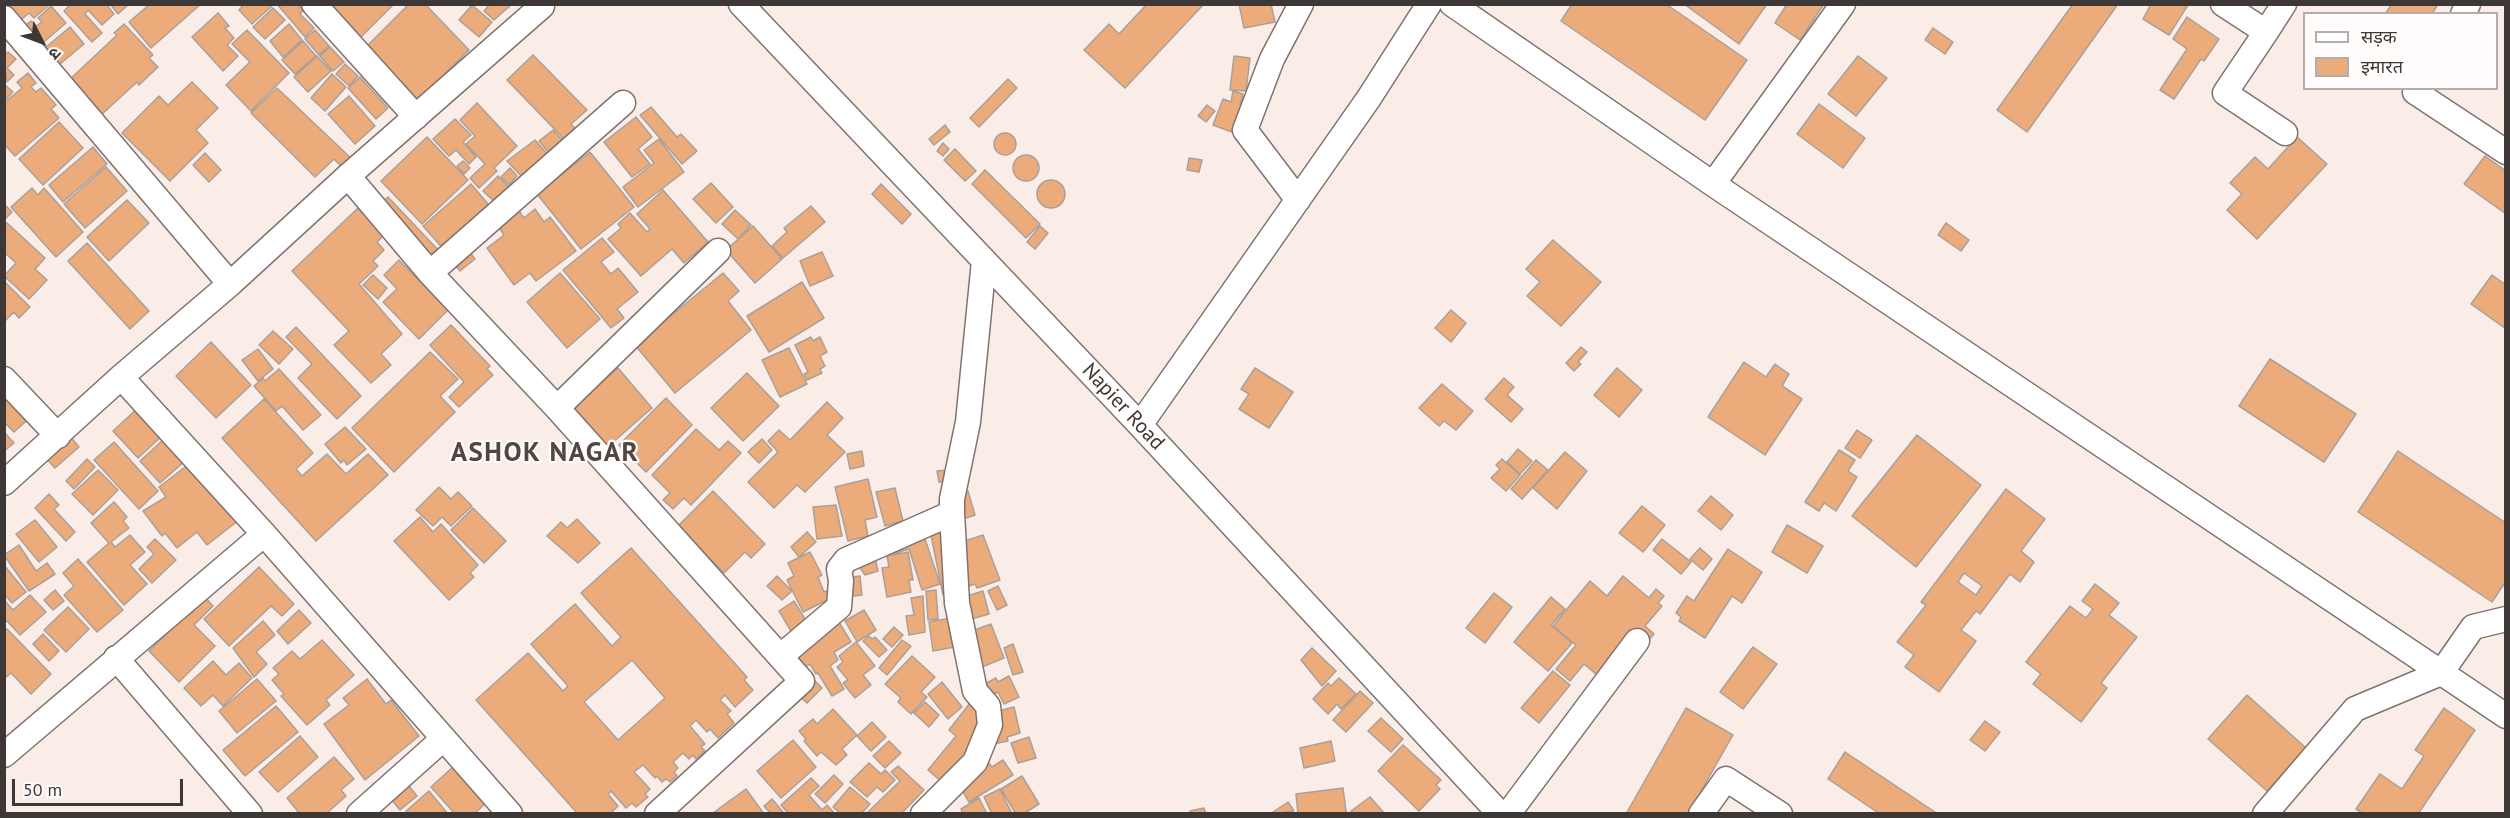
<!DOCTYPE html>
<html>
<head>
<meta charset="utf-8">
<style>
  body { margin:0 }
  #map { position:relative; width:2510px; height:818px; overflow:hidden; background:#faece7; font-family:"PT Sans","Noto Sans Devanagari",sans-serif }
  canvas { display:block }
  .frame { position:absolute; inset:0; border:6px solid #3d3836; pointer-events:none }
  .legend { position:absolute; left:2303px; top:12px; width:195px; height:78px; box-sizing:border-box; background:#fffcfb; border:2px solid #b1aeac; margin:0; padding:8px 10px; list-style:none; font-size:18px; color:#3d3836 }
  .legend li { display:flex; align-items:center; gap:12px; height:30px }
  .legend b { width:30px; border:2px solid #b1aeac }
  .north { position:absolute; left:12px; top:12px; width:60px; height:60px; -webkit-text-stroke:4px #fffcfb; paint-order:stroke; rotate:132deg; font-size:16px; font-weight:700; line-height:24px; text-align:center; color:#3d3836 }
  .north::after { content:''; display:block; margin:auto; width:21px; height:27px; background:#3d3836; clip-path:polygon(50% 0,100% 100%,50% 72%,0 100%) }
  .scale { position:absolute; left:12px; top:779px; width:171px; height:27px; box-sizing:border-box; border:3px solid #3d3836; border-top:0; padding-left:8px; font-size:18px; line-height:21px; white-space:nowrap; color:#3d3836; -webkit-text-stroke:4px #fffcfb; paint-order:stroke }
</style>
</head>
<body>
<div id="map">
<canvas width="2510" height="818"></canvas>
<div class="frame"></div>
<ul class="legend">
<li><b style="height:8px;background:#fff"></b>सड़क</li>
<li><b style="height:16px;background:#ecab7b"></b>इमारत</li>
</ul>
<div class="north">उ</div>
<div class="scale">50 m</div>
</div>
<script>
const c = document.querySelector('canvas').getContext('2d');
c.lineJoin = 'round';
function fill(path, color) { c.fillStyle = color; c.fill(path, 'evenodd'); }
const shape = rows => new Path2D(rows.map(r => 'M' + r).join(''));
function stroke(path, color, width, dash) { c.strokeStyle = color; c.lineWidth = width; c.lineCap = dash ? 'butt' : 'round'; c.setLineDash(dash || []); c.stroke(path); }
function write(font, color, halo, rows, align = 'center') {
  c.font = font + ' "PT Sans",sans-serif'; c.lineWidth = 4.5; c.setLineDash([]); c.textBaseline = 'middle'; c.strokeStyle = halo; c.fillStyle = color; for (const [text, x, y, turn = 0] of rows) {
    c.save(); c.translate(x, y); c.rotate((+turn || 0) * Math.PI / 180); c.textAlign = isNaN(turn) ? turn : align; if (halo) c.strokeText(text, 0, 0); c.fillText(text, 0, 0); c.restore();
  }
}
const building = shape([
  [4,4,49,4,49,5,34,18,29,13,16,24,4,10,4,4],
  [71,4,106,4,114,14,102,25,88,10,85,14,102,33,92,42,64,11,71,4],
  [110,4,129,4,118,14,110,4],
  [150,4,201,4,151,48,129,22,150,4],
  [244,4,272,4,273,5,252,24,239,10,244,4],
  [277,4,297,4,303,10,300,14,314,28,305,37,277,4],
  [329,4,394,4,361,37,329,4],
  [409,4,425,4,469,50,417,102,365,48,409,4],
  [512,4,494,20,484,11,490,4,512,4],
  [1147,4,1204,4,1125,88,1084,50,1109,24,1119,34,1147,4],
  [1239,4,1271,4,1275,22,1244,28,1239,4],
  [1572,4,1666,4,1747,60,1705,120,1561,21,1572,4],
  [1684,4,1767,4,1739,44,1684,4],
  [1787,4,1824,4,1800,40,1775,23,1787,4],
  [2073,4,2118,4,2027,132,1997,110,2073,4],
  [2151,4,2186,4,2188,5,2169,35,2143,19,2151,4],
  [2392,4,2438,4,2432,14,2385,14,2392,4],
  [472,5,492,22,479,37,459,20,472,5],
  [51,6,66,23,38,47,22,28,31,21,36,26,42,22,38,18,51,6],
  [273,8,285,20,265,39,253,27,273,8],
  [218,13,229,26,225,28,234,38,227,45,238,56,223,71,192,37,218,13],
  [2187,17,2219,39,2204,61,2201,59,2174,99,2160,90,2187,49,2173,39,2187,17],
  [124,24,153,55,149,58,158,67,139,85,137,82,100,116,67,82,117,35,114,33,124,24],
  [289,24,302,40,283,57,270,41,289,24],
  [70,27,84,44,54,69,40,52,70,27],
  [1933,28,1953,42,1945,54,1925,40,1933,28],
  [247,30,289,73,251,111,226,85,250,62,232,44,247,30],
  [315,30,329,46,319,55,305,39,315,30],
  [303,41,316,56,295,74,282,60,303,41],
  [330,47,344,62,333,71,320,56,330,47],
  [8,52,16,59,7,68,14,75,7,82,4,55,8,52],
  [533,55,587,110,571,124,575,128,564,139,507,80,533,55],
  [317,56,331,71,308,92,294,77,317,56],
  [1234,56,1250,58,1246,91,1230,90,1234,56],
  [1858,56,1887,78,1856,116,1828,94,1858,56],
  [345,64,358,76,349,86,336,74,345,64],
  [28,73,36,83,31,87,36,92,41,88,56,105,51,109,59,118,15,156,4,144,4,103,22,88,17,82,28,73],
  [332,74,346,87,325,111,311,98,332,74],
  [360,77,388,108,376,119,348,88,360,77],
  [1008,79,1017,88,979,127,970,118,1008,79],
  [192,82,218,108,196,130,208,143,170,181,122,133,159,96,168,105,192,82],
  [4,84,13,92,4,101,4,84],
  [277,88,354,161,345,170,334,159,315,177,251,113,277,88],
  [1233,91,1243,94,1240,106,1242,106,1232,132,1213,125,1223,99,1231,102,1233,91],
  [349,96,375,126,355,144,328,114,349,96],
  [477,103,517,146,494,168,497,171,479,188,470,178,485,164,466,144,475,136,460,120,477,103],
  [1819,104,1865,138,1843,168,1797,134,1819,104],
  [1207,105,1215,111,1206,122,1198,116,1207,105],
  [651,107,677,137,681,134,697,151,682,164,640,115,651,107],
  [636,117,652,137,638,149,650,164,632,177,604,142,636,117],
  [455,119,471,135,463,142,476,157,469,164,456,150,449,156,433,139,455,119],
  [59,122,83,148,43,185,19,159,59,122],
  [945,125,950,132,934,145,929,139,945,125],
  [553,130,563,141,549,153,539,141,553,130],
  '994 144a11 11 0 1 1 22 0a11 11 0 1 1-22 0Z',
  [427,137,468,180,422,224,381,181,427,137],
  [2297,137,2327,164,2257,239,2227,210,2242,194,2230,183,2255,157,2268,169,2297,137],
  [659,139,684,172,638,207,623,187,654,163,644,150,659,139],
  [535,140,548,155,523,178,507,161,535,140],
  [943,143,949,149,943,156,937,151,943,143],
  [93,147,107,164,63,202,49,185,93,147],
  [955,149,976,171,965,181,944,160,955,149],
  [590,152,634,207,581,249,537,194,590,152],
  [205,153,221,170,209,182,193,165,205,153],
  '1013 168a13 13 0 1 1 26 0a13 13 0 1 1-26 0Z',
  [2485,156,2506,171,2506,214,2464,184,2485,156],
  [1189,158,1202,160,1199,172,1187,170,1189,158],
  [463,161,470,168,464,174,457,166,463,161],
  [106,167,127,191,85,228,64,204,106,167],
  [510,168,517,176,509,185,501,177,510,168],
  [985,170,1040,224,1026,238,972,184,985,170],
  [498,176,512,191,498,205,483,191,498,176],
  '1037 194a14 14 0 1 1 28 0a14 14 0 1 1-28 0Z',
  [711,183,733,207,716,223,693,199,711,183],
  [471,184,494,211,447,253,423,226,471,184],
  [881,184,911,214,902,224,872,194,881,184],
  [32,188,38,195,44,188,83,232,56,257,11,207,32,188],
  [663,190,708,242,684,263,672,249,641,276,608,239,621,228,618,224,630,213,647,232,650,229,637,214,663,190],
  [388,197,441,253,432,262,379,205,388,197],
  [127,200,149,223,109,261,87,237,127,200],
  [4,204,12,212,4,220,4,204],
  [811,206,825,222,783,258,772,246,787,232,784,228,811,206],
  [358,208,384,235,377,242,384,250,373,261,378,266,359,284,402,334,381,354,391,365,371,383,334,345,349,331,292,271,358,208],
  [517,208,524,218,535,209,544,222,550,217,576,251,536,281,530,273,514,285,487,248,504,235,496,223,517,208],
  [735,210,751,225,738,239,722,224,735,210],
  [7,223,45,258,35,269,47,280,29,299,4,276,16,263,4,252,4,226,7,223],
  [1946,223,1969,240,1961,251,1938,235,1946,223],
  [753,226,782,259,755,283,726,250,753,226],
  [1040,226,1048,233,1035,249,1027,242,1040,226],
  [602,238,614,252,601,262,611,274,618,268,638,292,617,309,624,318,611,328,563,270,602,238],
  [1553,240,1601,282,1561,326,1527,296,1540,282,1526,269,1553,240],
  [87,243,149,311,130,329,68,261,87,243],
  [468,250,475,259,460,271,453,262,468,250],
  [822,252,833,276,810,286,800,261,822,252],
  [399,260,448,310,419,339,383,302,397,289,384,275,399,260],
  [560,273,600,319,567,348,527,302,560,273],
  [723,273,739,291,728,301,751,330,675,393,635,345,723,273],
  [373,275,387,288,378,299,363,285,373,275],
  [2492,275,2506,285,2506,329,2471,304,2492,275],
  [4,281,30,307,19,318,14,312,4,322,4,281],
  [802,282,824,318,769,352,747,316,802,282],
  [1451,310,1466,323,1451,342,1435,328,1451,310],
  [451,325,490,366,487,369,493,375,459,407,449,397,464,382,430,345,451,325],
  [296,327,361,396,337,419,298,378,312,364,286,337,296,327],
  [273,331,293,349,279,364,259,345,273,331],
  [811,337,813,341,820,337,827,352,820,356,825,366,820,369,822,373,807,380,804,374,808,372,795,345,811,337],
  [211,342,251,385,216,418,176,376,211,342],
  [1581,347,1587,352,1578,362,1581,364,1574,371,1566,363,1581,347],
  [789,348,807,384,780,397,762,360,789,348],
  [258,349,273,369,258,381,242,360,258,349],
  [430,352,458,379,440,396,455,412,394,472,352,428,430,352],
  [2270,359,2356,414,2324,462,2239,406,2270,359],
  [1744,362,1766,377,1775,364,1789,374,1782,386,1802,399,1765,455,1708,417,1744,362],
  [618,368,652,408,604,450,569,410,618,368],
  [1255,368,1293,392,1269,428,1239,409,1249,394,1241,389,1255,368],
  [1617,368,1642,390,1619,417,1594,395,1617,368],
  [279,369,321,415,303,430,282,406,276,411,254,386,263,378,265,381,279,369],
  [747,373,779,406,743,441,711,408,747,373],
  [1504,378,1514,387,1507,395,1523,409,1511,422,1485,399,1504,378],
  [1442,384,1473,411,1456,430,1444,421,1439,426,1419,408,1442,384],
  [4,385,33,415,14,432,4,422,4,385],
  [666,398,692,425,646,472,619,445,666,398],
  [264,399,313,453,296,469,302,476,327,454,346,474,368,454,388,475,316,541,222,438,264,399],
  [827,402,843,418,827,435,845,452,805,492,797,485,774,508,748,482,778,452,768,441,779,430,790,440,827,402],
  [139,407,164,434,138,458,113,431,139,407],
  [345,427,366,449,347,465,344,460,341,463,325,444,345,427],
  [696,429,719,450,728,441,741,453,691,505,684,498,673,509,663,500,670,493,652,475,696,429],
  [1857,430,1872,440,1860,458,1845,448,1857,430],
  [4,432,14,443,4,451,4,432],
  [69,435,79,447,55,468,44,456,69,435],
  [1917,435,1981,485,1916,567,1852,516,1917,435],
  [164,439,185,461,160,483,140,461,164,439],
  [762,439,772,450,759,463,748,452,762,439],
  [114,442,158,491,139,509,94,460,114,442],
  [1518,449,1532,461,1520,474,1507,462,1518,449],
  [1839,450,1855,460,1848,471,1857,477,1836,511,1824,503,1819,511,1805,502,1839,450],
  [862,451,864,466,850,469,847,454,862,451],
  [2398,451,2506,523,2506,581,2492,602,2358,512,2398,451],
  [1565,452,1587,471,1557,509,1533,488,1565,452],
  [87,459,95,467,74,489,66,481,87,459],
  [1502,459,1520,475,1506,491,1491,478,1500,469,1496,465,1502,459],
  [1536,460,1548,470,1522,499,1511,489,1536,460],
  [193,461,239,520,207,545,197,532,177,548,165,533,162,536,143,511,166,497,159,487,193,461],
  [98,470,118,490,93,515,72,494,98,470],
  [946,470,948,481,939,482,937,471,946,470],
  [868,479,877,517,865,520,868,536,848,541,835,487,868,479],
  [439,487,451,499,458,492,472,506,451,526,442,517,433,526,416,510,439,487],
  [895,488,903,521,885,526,876,492,895,488],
  [2006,489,2045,519,2021,551,2034,562,2020,582,2010,574,1980,614,1976,611,1961,630,1976,641,1939,692,1905,667,1914,655,1897,642,1926,605,1921,602,2006,489],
  [1964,573,1982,586,1976,595,1958,582,1964,573],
  [713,491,765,544,751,558,745,552,724,573,678,526,713,491],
  [968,491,975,515,963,519,955,494,968,491],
  [49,494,59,505,54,509,75,532,66,541,35,508,49,494],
  [1711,496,1733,515,1721,530,1698,511,1711,496],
  [114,502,127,517,123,521,129,528,111,542,115,547,130,535,145,552,130,565,147,584,124,605,87,562,109,543,91,523,114,502],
  [836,505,842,536,817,539,813,507,836,505],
  [1642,506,1665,525,1643,552,1619,533,1642,506],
  [473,508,506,541,484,563,451,530,473,508],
  [420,517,433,532,441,524,478,565,470,573,474,577,449,600,394,541,420,517],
  [577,519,600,543,578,563,547,536,561,522,567,528,577,519],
  [35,520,57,547,39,562,16,534,35,520],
  [946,521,952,593,943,595,930,530,946,521],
  [1787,525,1823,546,1807,573,1772,552,1787,525],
  [922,530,940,584,922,590,909,549,893,554,892,540,922,530],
  [807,532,816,542,799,557,791,547,807,532],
  [983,535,1000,580,977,588,975,584,969,586,961,565,959,543,983,535],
  [155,539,176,560,152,583,139,569,154,554,147,547,155,539],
  [1662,539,1691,562,1681,574,1653,550,1662,539],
  [885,544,888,555,875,558,878,571,865,575,858,565,885,544],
  [19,545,36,571,47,563,55,574,29,591,4,555,19,545],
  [631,548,747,677,744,680,753,690,735,707,725,695,720,700,731,711,727,714,734,723,718,738,710,729,707,732,696,720,690,726,705,744,701,747,705,751,696,759,693,755,689,759,683,753,673,762,678,768,674,772,677,776,670,782,666,779,662,782,657,776,655,778,643,765,634,772,650,789,645,794,648,797,636,807,632,803,626,808,611,791,608,794,618,806,610,814,578,814,476,700,528,653,563,691,568,686,531,644,575,604,612,646,621,637,581,593,631,548],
  [632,660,665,698,618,740,584,702,632,660],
  [1700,548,1712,559,1703,570,1690,559,1700,548],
  [1728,549,1762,572,1742,603,1732,596,1705,638,1679,621,1681,617,1676,613,1687,596,1694,601,1728,549],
  [810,552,822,575,818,577,824,592,836,587,839,594,803,612,787,580,794,576,788,563,810,552],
  [908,552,913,580,909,580,911,592,887,597,882,568,889,567,887,556,908,552],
  [78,559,123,610,97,632,64,595,74,586,63,573,78,559],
  [4,565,26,592,12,603,4,594,4,565],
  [259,567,294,604,282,616,271,606,229,646,204,619,259,567],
  [777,576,792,591,782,600,767,586,777,576],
  [860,576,862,595,847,597,845,578,860,576],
  [1623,576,1649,598,1656,589,1664,596,1658,603,1662,606,1645,626,1654,634,1610,686,1584,664,1570,681,1556,669,1576,645,1553,626,1590,581,1607,596,1623,576],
  [2095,584,2119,603,2109,615,2137,637,2101,683,2107,688,2081,722,2033,684,2041,674,2026,662,2070,606,2086,618,2093,609,2082,601,2095,584],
  [998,586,1007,605,997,610,988,591,998,586],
  [55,590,64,601,53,610,44,600,55,590],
  [936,590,938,619,928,620,926,591,936,590],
  [983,591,989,614,968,620,961,598,983,591],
  [1494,593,1512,607,1485,643,1466,628,1494,593],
  [30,595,46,612,20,635,7,621,4,623,4,600,13,610,30,595],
  [923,596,925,632,909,635,906,616,914,615,911,598,923,596],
  [205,597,213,606,194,625,215,646,179,682,149,651,205,597],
  [1551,597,1565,609,1551,625,1572,643,1548,671,1514,642,1551,597],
  [794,601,809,626,794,636,779,611,794,601],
  [68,607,89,629,66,652,44,630,68,607],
  [299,610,311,623,288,644,277,631,299,610],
  [864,610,876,630,857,642,845,621,864,610],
  [951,618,955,647,933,651,929,622,951,618],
  [263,621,275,635,256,652,267,664,254,677,233,648,263,621],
  [839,622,851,642,834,652,838,660,830,666,844,689,832,696,818,673,816,674,810,664,804,668,793,649,839,622],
  [991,624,1004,658,982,667,969,632,991,624],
  [894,627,903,635,892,647,883,639,894,627],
  [7,629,51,674,31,694,11,673,4,679,4,631,7,629],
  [43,634,59,651,49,661,33,644,43,634],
  [869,636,872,639,875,637,887,650,879,657,863,641,869,636],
  [322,640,354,675,326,700,330,705,307,725,281,696,284,694,272,680,279,674,273,668,292,651,300,659,322,640],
  [902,640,911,646,887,675,879,668,902,640],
  [856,642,875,666,863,675,871,685,855,698,843,683,848,680,837,667,843,662,839,656,856,642],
  [1013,644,1023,672,1013,675,1004,648,1013,644],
  [1753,647,1777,664,1743,709,1720,692,1753,647],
  [1312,648,1336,671,1322,686,1301,660,1312,648],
  [912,656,935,677,921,692,927,697,911,714,898,702,901,698,885,684,912,656],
  [213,661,226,675,239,663,252,678,223,706,213,695,201,706,184,688,213,661],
  [1553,671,1570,685,1539,723,1521,708,1553,671],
  [1009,676,1019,697,1004,704,998,692,986,698,981,686,996,678,998,682,1009,676],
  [1339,678,1356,694,1341,709,1337,704,1328,714,1313,699,1328,683,1331,686,1339,678],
  [257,679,276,701,237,733,219,711,257,679],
  [367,679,386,704,391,700,419,736,365,780,324,724,349,705,343,698,367,679],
  [814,680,822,688,807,703,799,696,814,680],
  [942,682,962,707,948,719,928,694,942,682],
  [1360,691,1373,703,1346,732,1333,720,1360,691],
  [2247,695,2306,748,2267,791,2208,739,2247,695],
  [973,699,984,721,972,735,980,742,944,784,928,770,956,736,949,730,973,699],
  [925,702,939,715,929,727,914,713,925,702],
  [276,706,298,732,245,776,223,750,276,706],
  [1014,707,1020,733,1007,737,1008,741,993,744,991,713,1014,707],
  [1686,708,1733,735,1688,814,1626,814,1686,708],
  [2444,708,2475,730,2418,814,2364,814,2356,809,2380,774,2402,789,2424,756,2415,750,2444,708],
  [833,709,857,735,842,749,847,755,836,765,821,752,817,756,804,741,806,739,799,731,813,719,817,724,833,709],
  [1381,718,1403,739,1391,752,1368,731,1381,718],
  [1985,721,2000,732,1985,751,1970,740,1985,721],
  [872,722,886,737,871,751,857,736,872,722],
  [300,736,318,757,278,792,259,772,300,736],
  [1029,737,1036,758,1018,763,1011,743,1029,737],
  [793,740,816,767,781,798,757,771,793,740],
  [889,741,901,753,885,768,873,756,889,741],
  [1331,741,1335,761,1304,768,1300,748,1331,741],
  [1403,745,1441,780,1436,785,1440,789,1419,811,1378,771,1403,745],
  [1845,752,1938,814,1880,814,1828,779,1845,752],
  [334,757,354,779,341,790,346,796,326,814,300,814,287,798,334,757],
  [1003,760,1013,775,969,802,958,783,989,763,992,767,1003,760],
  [869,763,881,774,885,770,895,780,883,792,877,787,867,797,850,782,869,763],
  [455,765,488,801,474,814,455,814,431,787,455,765],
  [898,766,924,790,901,814,870,814,868,812,900,781,891,772,898,766],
  [834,775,843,784,825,803,815,794,834,775],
  [1022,776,1039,804,1023,814,1016,814,1001,789,1022,776],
  [811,778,819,786,809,795,822,810,827,805,835,814,786,814,787,812,781,805,811,778],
  [404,780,417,796,400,810,387,794,404,780],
  [850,787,870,804,861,814,841,814,833,807,850,787],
  [1343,788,1346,811,1348,814,1298,814,1296,794,1343,788],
  [746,789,764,814,712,814,721,807,746,789],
  [1000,789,1012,814,992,814,984,797,1000,789],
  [429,791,448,814,408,814,406,811,429,791],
  [1370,797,1385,814,1353,814,1351,811,1370,797],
  [979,798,987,814,963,814,961,809,979,798],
  [772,799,783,812,782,814,771,814,764,806,772,799],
  [1288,802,1294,811,1270,814,1288,802],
  [1204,808,1206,814,1191,814,1190,811,1204,808]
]);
fill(building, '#ecab7b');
stroke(building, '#aaa098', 1.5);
const minor = shape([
  [314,4,416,117],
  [741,4,1140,425,1500,814],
  [1452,4,1713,184,2506,716],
  [2223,4,2266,32,2225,93,2285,133],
  [2463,14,2468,4],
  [4,18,230,284],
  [2266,32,2284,4],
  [2418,88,2415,92,2506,152],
  [348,176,430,273,557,408,802,681,657,814],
  [1713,184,1843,4],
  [1298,200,1245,130,1272,59,1301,4],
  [430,273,623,103],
  [121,377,264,534,510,814],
  [4,379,58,436],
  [557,408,718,251],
  [1140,425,1369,98,1429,4],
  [4,483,121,377,230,284,348,176,542,6],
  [781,656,839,607,841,581,839,569,846,560,952,513],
  [116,658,250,814],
  [4,755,264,534],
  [359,814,443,739],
  [923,814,975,762,990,725,988,706,975,691,957,603,952,513,952,499,968,422,984,261],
  [1508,814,1637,641],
  [1701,814,1726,779,1780,814],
  [2265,814,2355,709,2441,673,2473,627,2506,619]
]);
stroke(minor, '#7f736f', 27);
stroke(minor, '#fff', 24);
write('21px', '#3d3836', '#fffcfb', [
  ["Napier Road",1123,407,47]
]);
c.letterSpacing = '1.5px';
write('bold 27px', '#514642', '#fffcfb', [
  ["ASHOK NAGAR",545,453]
]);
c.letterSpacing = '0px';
</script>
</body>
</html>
